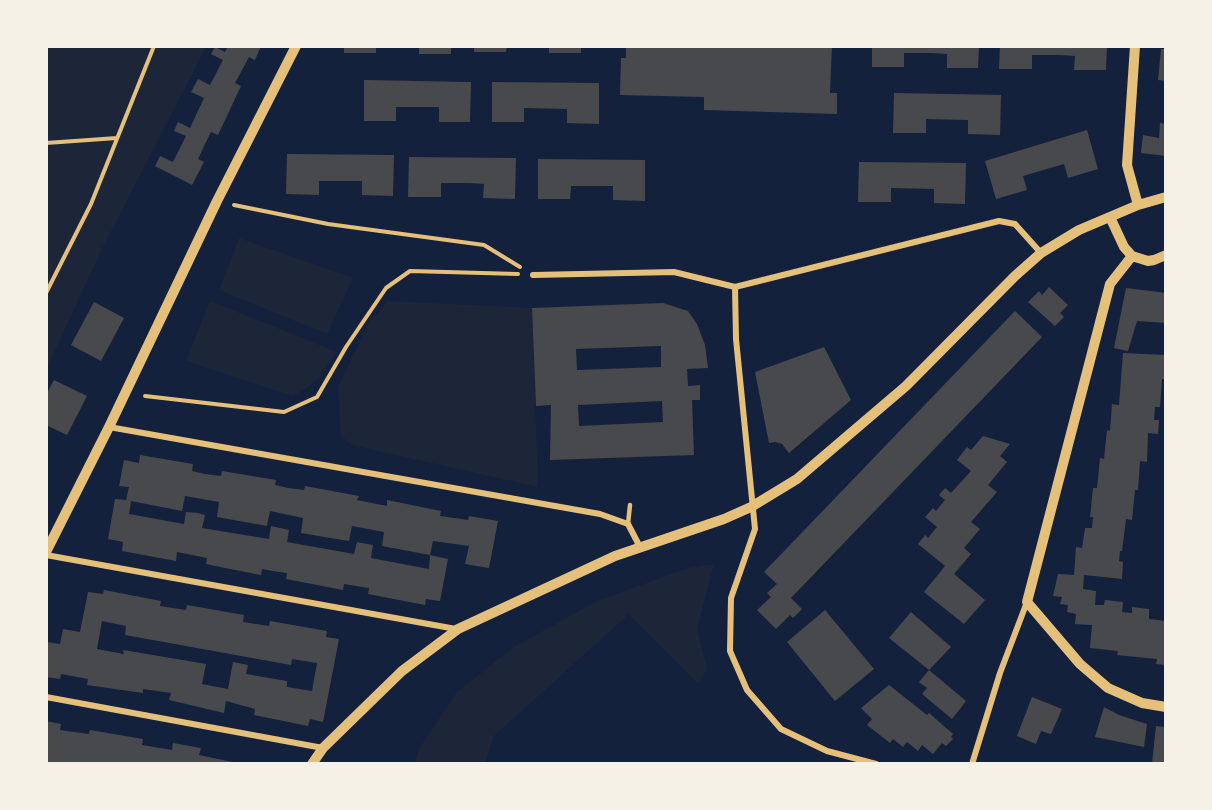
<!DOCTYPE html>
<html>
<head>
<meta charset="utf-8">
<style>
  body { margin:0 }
  #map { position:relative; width:1212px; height:810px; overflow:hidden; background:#14213d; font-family:"Times New Roman",serif }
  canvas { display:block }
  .frame { position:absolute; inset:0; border:48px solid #f6f1e7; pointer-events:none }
</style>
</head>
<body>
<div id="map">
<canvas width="1212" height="810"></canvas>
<div class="frame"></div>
</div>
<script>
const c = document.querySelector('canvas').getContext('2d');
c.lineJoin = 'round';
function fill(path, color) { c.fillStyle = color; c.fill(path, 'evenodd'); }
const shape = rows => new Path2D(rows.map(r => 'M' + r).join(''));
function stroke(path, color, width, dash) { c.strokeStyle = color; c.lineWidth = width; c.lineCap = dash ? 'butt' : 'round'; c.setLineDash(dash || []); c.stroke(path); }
fill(shape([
  [47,47,206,47,102,249,47,368],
  [239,238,353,278,327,334,219,290],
  [210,301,337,352,320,377,307,388,292,396,186,361],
  [388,301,532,308,538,487,352,445,341,436,338,387,369,323],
  [714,564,697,629,707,669,698,684,629,614,494,736,485,763,415,763,419,749,457,692,514,647,597,601,688,568]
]), '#1d2539');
fill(shape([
  [228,46,261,46,255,60,249,57,235,83,241,86,218,135,211,132,204,146,198,159,204,162,192,185,155,166,160,156,173,162,186,136,174,131,178,122,190,128,204,98,191,92,198,79,210,85,223,60,211,54,215,47,225,52],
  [344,46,376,46,376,53,344,53],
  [419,46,451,46,451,54,419,54],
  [474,46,507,46,506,52,474,52],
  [549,46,581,46,581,53,549,53],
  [626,46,832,46,830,93,837,93,837,114,704,110,704,97,620,95,621,58,626,58],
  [872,46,979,46,978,68,947,68,947,54,932,53,904,53,904,67,872,67],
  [1000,46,1107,46,1106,70,1074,70,1075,56,1060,55,1032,55,1032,69,999,69],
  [1161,49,1166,49,1166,81,1158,80],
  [364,80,471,82,470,122,439,122,439,107,396,107,396,121,364,121],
  [492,82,599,83,599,124,567,123,567,109,524,108,524,122,492,122],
  [894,93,1001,95,1000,135,968,134,968,120,926,119,926,133,893,133],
  [1160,123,1166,124,1166,156,1141,153,1143,135,1159,138],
  [1087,130,1098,169,1068,178,1064,164,1050,168,1023,176,1027,190,996,199,985,161],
  [287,154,394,155,393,196,362,195,362,181,319,181,319,195,286,194],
  [409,157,516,158,515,199,483,198,484,184,469,183,441,183,441,197,408,197],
  [538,159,645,160,645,201,613,200,613,186,571,186,570,199,538,199],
  [859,162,966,163,965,204,934,203,934,189,891,188,891,202,858,202],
  [1049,287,1068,305,1060,313,1064,317,1055,326,1028,302,1039,291,1042,295],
  [1126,288,1166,293,1166,323,1137,321,1128,351,1114,348],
  [94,302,124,318,101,361,71,345],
  [663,303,688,311,697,324,705,345,708,368,687,369,688,386,700,385,700,400,692,400,694,455,550,460,551,405,536,406,532,308],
  [661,346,661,367,577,370,576,349],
  [662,401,663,422,579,426,578,405],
  [1015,311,1042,337,791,598,802,609,793,618,790,615,776,629,757,610,771,597,767,593,777,584,764,572],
  [824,347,851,400,789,453,782,444,775,442,769,443,755,372],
  [1123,353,1166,355,1166,379,1162,379,1160,407,1155,407,1154,420,1159,420,1158,434,1148,433,1147,462,1140,461,1138,490,1135,490,1132,520,1126,519,1122,551,1120,551,1119,561,1123,562,1122,579,1084,575,1083,589,1096,591,1095,605,1104,605,1105,600,1123,602,1122,612,1132,613,1132,607,1149,609,1149,619,1166,621,1166,665,1156,664,1157,659,1117,655,1118,651,1090,648,1092,625,1075,624,1076,614,1067,612,1068,605,1060,604,1062,597,1053,596,1058,574,1074,575,1076,547,1082,548,1085,528,1092,528,1093,517,1090,517,1093,488,1097,488,1100,458,1104,459,1107,430,1110,431,1112,404,1119,405],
  [54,380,87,396,67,435,46,425,46,395],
  [983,436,1010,444,1000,456,1007,462,988,485,997,492,971,522,980,529,964,548,971,554,954,574,985,600,964,624,924,592,945,566,918,544,925,535,928,538,937,527,925,517,933,508,936,511,945,500,939,495,945,488,951,493,971,471,957,460,967,447,971,450],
  [140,455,193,464,192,471,205,474,221,476,222,471,276,480,275,485,288,488,304,490,305,486,359,496,357,500,387,506,387,500,441,511,440,516,468,520,469,516,498,521,489,568,465,564,469,546,433,541,430,555,382,546,384,532,352,526,349,541,324,537,301,533,303,518,270,511,267,526,217,517,219,502,185,496,182,511,131,501,129,514,184,524,186,512,198,513,205,515,202,528,269,539,271,526,289,530,287,542,354,554,357,542,373,545,371,558,429,569,430,555,448,559,440,601,426,599,425,605,368,594,369,588,356,586,344,584,343,590,286,579,287,573,273,571,262,569,261,575,230,569,206,564,207,558,177,552,176,561,122,551,123,542,108,539,115,499,126,500,129,487,119,486,124,460,139,463],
  [104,590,161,601,160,606,186,610,187,605,244,615,243,622,269,626,270,621,327,631,326,637,339,639,323,722,310,719,308,726,254,715,255,709,226,701,224,713,169,700,171,693,143,689,143,693,87,685,88,679,61,674,60,679,46,677,46,642,60,644,63,629,80,632,88,592,103,594],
  [102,621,126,626,125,635,291,665,292,659,317,663,312,691,287,687,287,681,246,674,248,665,233,662,228,689,202,684,206,664,123,650,124,654,97,649],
  [825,610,874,669,835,701,787,642],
  [911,612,951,647,929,670,889,638],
  [929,670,966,701,952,719,922,694,927,688,919,682],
  [889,685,927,715,929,713,953,734,951,737,953,739,946,746,942,743,933,754,922,745,918,751,907,742,903,747,893,739,890,743,867,725,872,719,861,708],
  [1032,697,1062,709,1051,734,1041,731,1036,744,1017,736],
  [1104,707,1119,715,1147,724,1144,747,1095,737],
  [46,721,61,724,60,730,89,734,90,730,143,739,142,745,172,750,173,743,201,748,199,755,242,764,46,763],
  [1156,726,1166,727,1166,764,1152,764]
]), '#48494c');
stroke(shape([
  [46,143,117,138],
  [234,205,328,224,484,245,520,267],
  [46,293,91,204,154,46],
  [145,396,284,412,317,397,346,347,386,288,410,271,518,274]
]), '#e5c07b', 4);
stroke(shape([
  [628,524,630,505]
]), '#e5c07b', 4.5);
stroke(shape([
  [533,275,674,272,735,287,999,221,1015,224,1041,253],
  [735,287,736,339,755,529,731,598,730,651,747,690,781,729,827,751,876,764],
  [109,427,600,514,628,524,640,547],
  [46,555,456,629],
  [46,697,323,748],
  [972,764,1000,673,1027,602]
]), '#e5c07b', 6);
stroke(shape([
  [1135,46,1127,165,1138,205],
  [1110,217,1124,247,1132,256,1148,261,1154,260,1166,255],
  [1132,256,1110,284,1027,602,1080,664,1108,688,1142,703,1166,707],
  [46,552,109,427,217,201,296,46],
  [312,764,323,748,402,671,458,629,615,556,724,519,751,507,797,479,906,386,1015,276,1041,253,1079,230,1138,205,1166,197]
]), '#e5c07b', 10);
</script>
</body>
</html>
